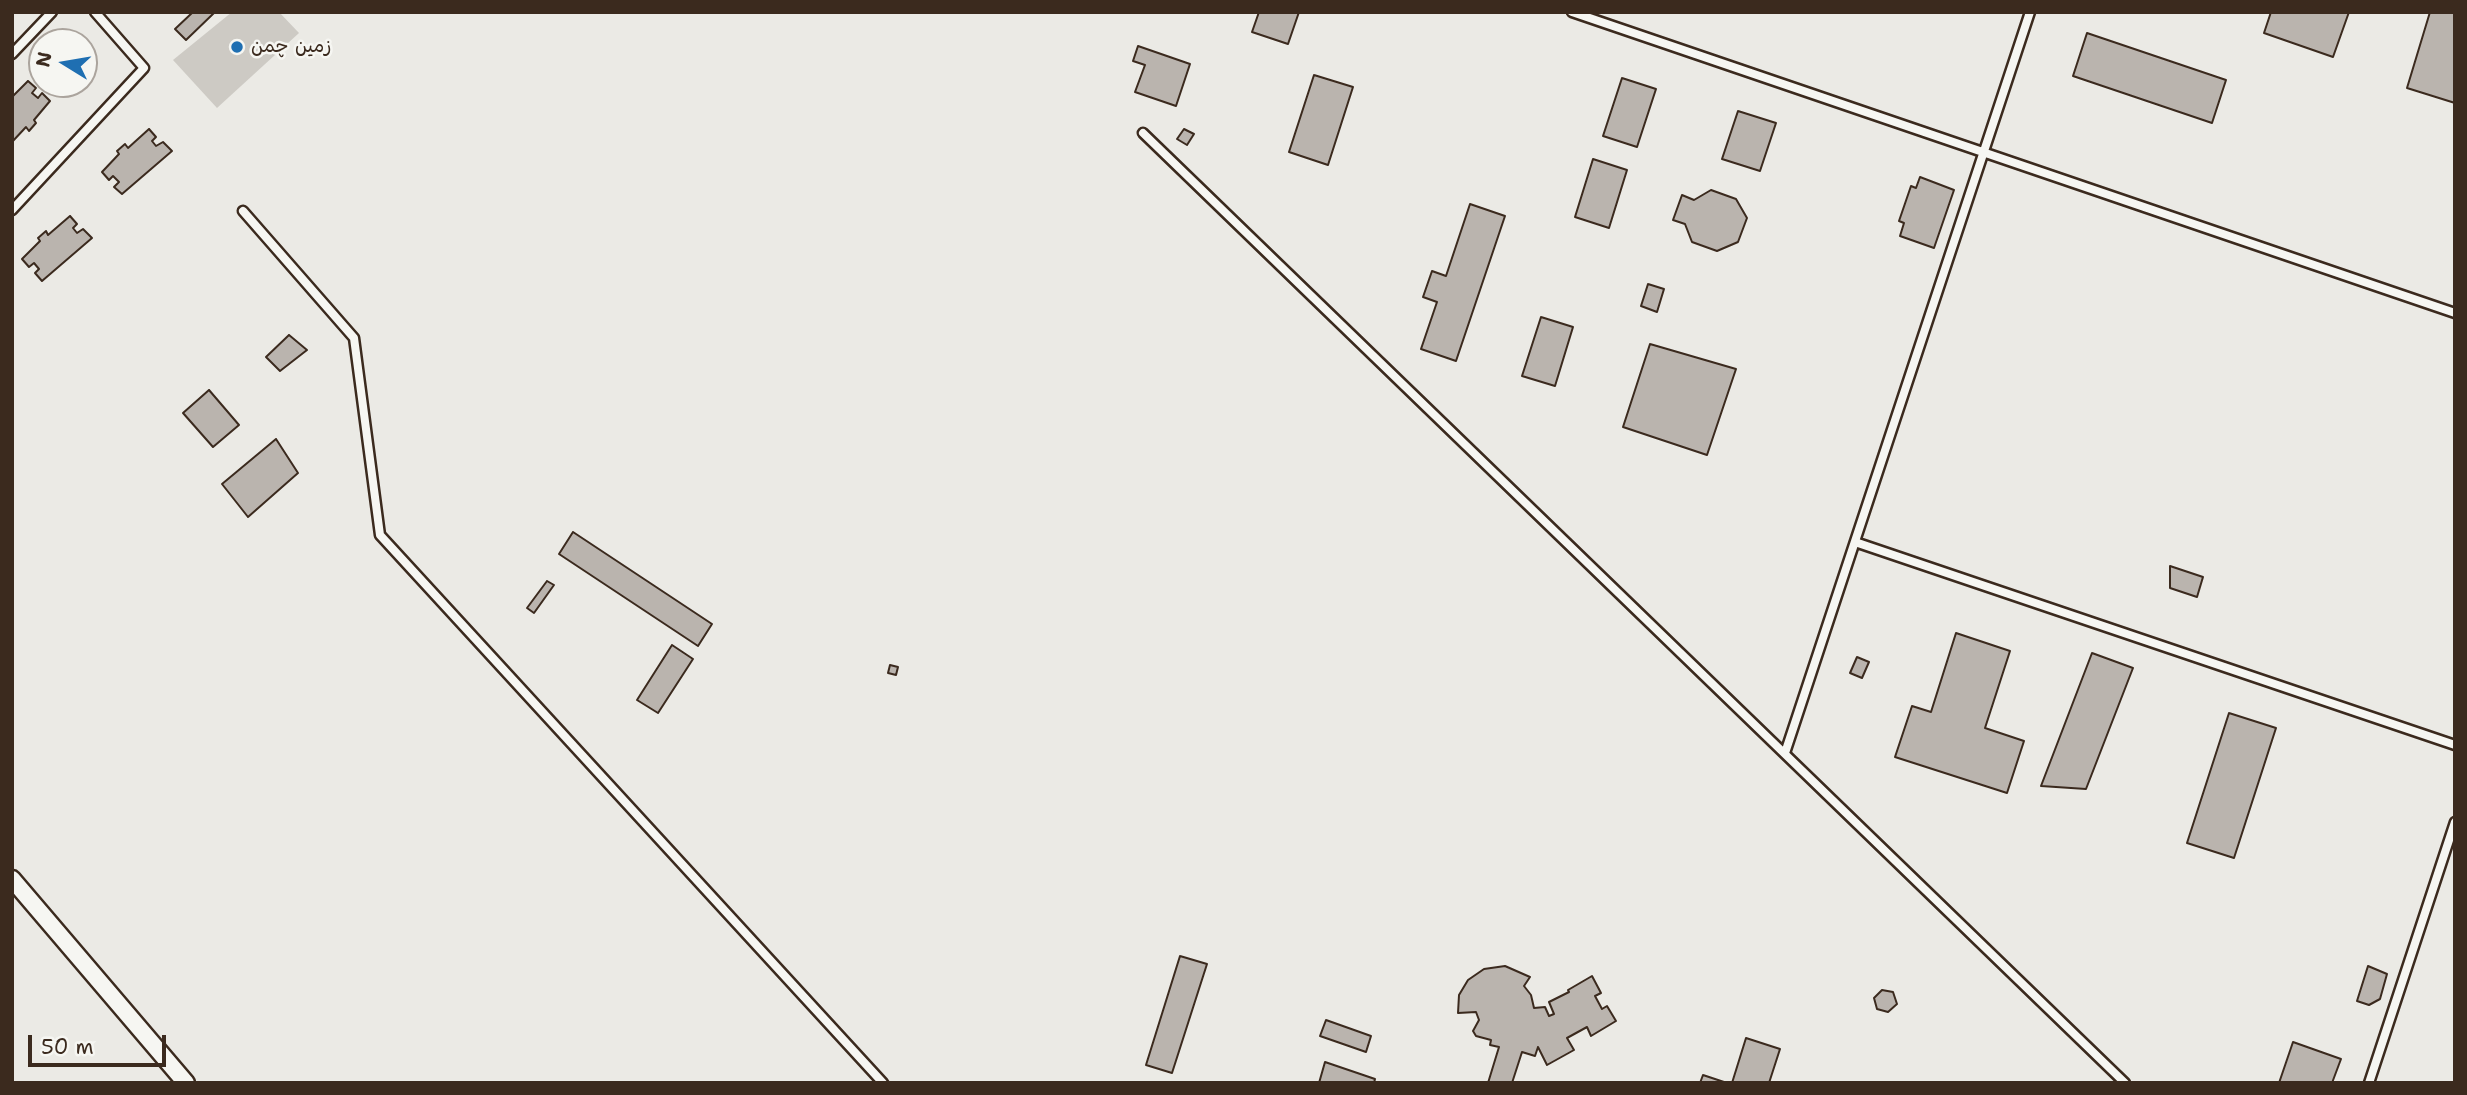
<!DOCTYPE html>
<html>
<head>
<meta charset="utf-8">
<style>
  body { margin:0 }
  #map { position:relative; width:2467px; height:1095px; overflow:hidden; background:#ebeae5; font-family:"Shantell Sans",sans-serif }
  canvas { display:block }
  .frame { position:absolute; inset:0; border:14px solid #3b2a1e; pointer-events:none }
  .north { position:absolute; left:28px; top:28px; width:70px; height:70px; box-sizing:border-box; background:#f6f6f2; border:2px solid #aba49d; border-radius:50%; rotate:281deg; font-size:19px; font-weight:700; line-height:28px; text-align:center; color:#3b2a1e }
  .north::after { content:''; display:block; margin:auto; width:24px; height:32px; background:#1f6fb2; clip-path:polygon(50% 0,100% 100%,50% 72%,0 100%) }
  .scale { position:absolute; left:28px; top:1035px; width:138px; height:32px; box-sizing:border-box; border:4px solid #3b2a1e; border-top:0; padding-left:9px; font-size:21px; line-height:24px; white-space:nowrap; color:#3b2a1e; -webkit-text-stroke:5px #f6f6f2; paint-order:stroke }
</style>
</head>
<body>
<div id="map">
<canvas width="2467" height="1095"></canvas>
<div class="frame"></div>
<div class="north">N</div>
<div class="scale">50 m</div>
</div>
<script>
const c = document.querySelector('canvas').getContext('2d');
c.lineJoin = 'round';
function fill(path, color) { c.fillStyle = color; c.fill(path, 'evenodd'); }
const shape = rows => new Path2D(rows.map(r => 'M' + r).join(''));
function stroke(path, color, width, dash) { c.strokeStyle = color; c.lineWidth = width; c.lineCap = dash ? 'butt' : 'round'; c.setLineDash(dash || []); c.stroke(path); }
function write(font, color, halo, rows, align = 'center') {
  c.font = font + ' "Shantell Sans","Playpen Sans Arabic",sans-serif'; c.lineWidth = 5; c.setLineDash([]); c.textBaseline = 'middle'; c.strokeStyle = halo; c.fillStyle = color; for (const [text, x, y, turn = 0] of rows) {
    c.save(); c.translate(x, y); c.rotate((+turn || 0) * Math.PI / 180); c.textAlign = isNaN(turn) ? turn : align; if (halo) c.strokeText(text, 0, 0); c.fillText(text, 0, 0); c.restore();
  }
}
fill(shape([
  [232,12,279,12,299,33,217,108,173,60]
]), '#cdcac4');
const building = shape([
  [193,12,215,12,186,40,175,29,193,12],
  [1259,12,1299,12,1288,44,1252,32,1259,12],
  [2271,12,2349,12,2333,57,2264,33,2271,12],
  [2430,12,2455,12,2455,103,2407,88,2430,12],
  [2087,33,2226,80,2212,123,2073,76,2087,33],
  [1138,46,1190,64,1176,106,1135,92,1145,65,1133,61,1138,46],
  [1314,75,1353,87,1328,165,1289,152,1314,75],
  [1622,78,1656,89,1637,147,1603,136,1622,78],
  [28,81,36,88,32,93,38,98,42,93,50,101,34,120,36,123,29,131,26,127,12,142,12,97,28,81],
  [1738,111,1776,123,1760,171,1722,159,1738,111],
  [149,129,156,137,152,141,156,146,163,142,172,151,122,194,114,187,119,182,113,176,109,180,102,172,119,154,117,151,125,144,128,148,149,129],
  [1184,129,1194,134,1187,145,1177,139,1184,129],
  [1593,159,1627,170,1609,228,1575,217,1593,159],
  [1920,177,1954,190,1934,248,1900,236,1904,223,1899,221,1911,186,1916,188,1920,177],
  [1711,190,1736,199,1747,218,1738,242,1717,251,1692,242,1685,224,1673,220,1682,195,1694,200,1711,190],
  [1470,204,1505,216,1456,361,1421,349,1437,302,1423,297,1432,271,1446,276,1470,204],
  [70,216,77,224,73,228,77,233,83,229,92,238,42,281,35,273,39,269,34,263,29,267,22,259,40,241,38,238,46,231,48,235,70,216],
  [1648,284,1664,289,1657,312,1641,306,1648,284],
  [1541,317,1573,327,1555,386,1522,376,1541,317],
  [289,335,307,350,280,371,266,357,289,335],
  [1650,344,1736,369,1707,455,1623,427,1650,344],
  [209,390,239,425,213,447,183,413,209,390],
  [276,439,298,473,248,517,222,484,276,439],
  [573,532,712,624,698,646,559,554,573,532],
  [2170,566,2203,577,2197,597,2170,588,2170,566],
  [547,581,554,585,534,613,527,608,547,581],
  [1956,633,2010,651,1985,728,2024,741,2007,793,1895,757,1912,706,1931,712,1956,633],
  [672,645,693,659,658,713,637,700,672,645],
  [2092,653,2133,668,2086,789,2041,786,2092,653],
  [1857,657,1869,662,1862,678,1850,673,1857,657],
  [890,665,898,667,896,675,888,673,890,665],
  [2229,713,2276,728,2234,858,2187,843,2229,713],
  [1180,956,1207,964,1172,1073,1146,1065,1180,956],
  [1505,966,1530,977,1524,986,1531,995,1534,1008,1545,1007,1549,1016,1554,1014,1549,1002,1569,992,1568,990,1592,976,1601,993,1595,996,1602,1009,1607,1006,1616,1021,1591,1036,1587,1027,1567,1038,1574,1050,1547,1065,1538,1047,1535,1056,1522,1052,1512,1083,1488,1083,1499,1047,1490,1045,1491,1040,1476,1036,1473,1031,1479,1020,1476,1012,1458,1013,1459,995,1468,980,1484,969,1505,966],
  [2368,966,2387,974,2380,999,2369,1005,2357,1001,2368,966],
  [1882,990,1893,992,1897,1004,1888,1012,1877,1009,1874,998,1882,990],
  [1326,1020,1371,1036,1366,1052,1320,1036,1326,1020],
  [1746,1038,1780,1049,1769,1083,1732,1083,1746,1038],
  [2293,1042,2341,1059,2332,1083,2279,1083,2293,1042],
  [1325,1062,1375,1079,1374,1083,1319,1083,1325,1062],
  [1703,1075,1727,1083,1700,1083,1703,1075]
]);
fill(building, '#bab4ae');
stroke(building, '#3b2a1e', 2);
const service = shape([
  [1572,12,2455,313],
  [12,54,52,12],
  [1143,133,2125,1083],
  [12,210,144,68,95,12],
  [243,211,354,338,380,535,883,1083],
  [1855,542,2455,745],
  [1785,753,2030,12],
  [2369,1083,2455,822]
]);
const minor = shape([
  [12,879,186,1083]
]);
stroke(service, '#3b2a1e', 13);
stroke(minor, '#3b2a1e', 21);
stroke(service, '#f6f6f2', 8);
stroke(minor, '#f6f6f2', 16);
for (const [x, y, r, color] of [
  [237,47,7,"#1f6fb2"]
]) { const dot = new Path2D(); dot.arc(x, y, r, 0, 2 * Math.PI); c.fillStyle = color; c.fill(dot); stroke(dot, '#f6f6f2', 2.5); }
write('19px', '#3b2a1e', '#f6f6f2', [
  ["زمین چمن",251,47]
], 'left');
</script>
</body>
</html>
